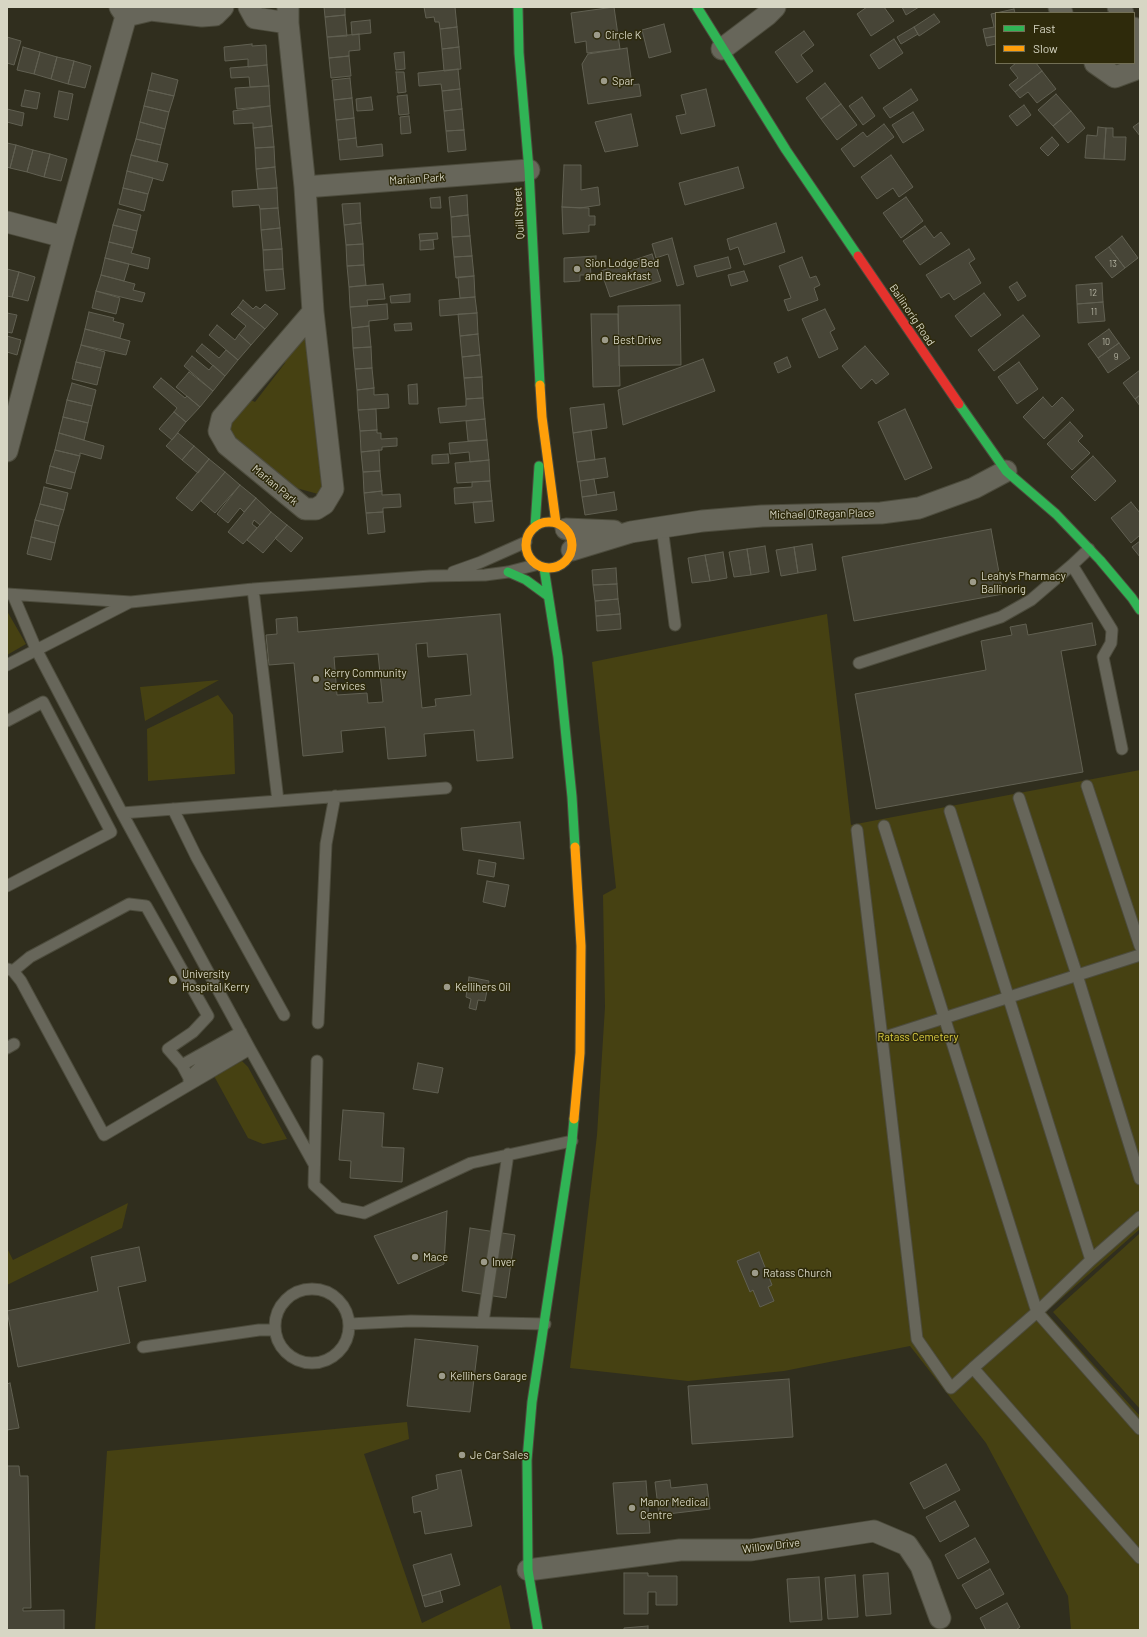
<!DOCTYPE html>
<html>
<head>
<meta charset="utf-8">
<style>
  body { margin:0 }
  #map { position:relative; width:1147px; height:1637px; overflow:hidden; background:#302e1e; font-family:Barlow,sans-serif }
  canvas { display:block }
  .frame { position:absolute; inset:0; border:8px solid #d7d6c4; pointer-events:none }
  .legend { position:absolute; left:995px; top:12px; width:140px; height:52px; box-sizing:border-box; background:#2e2a0b; border:1px solid #726f55; margin:0; padding:5px 7px; list-style:none; font-size:12px; color:#d7d6c4 }
  .legend li { display:flex; align-items:center; gap:8px; height:20px }
  .legend b { width:20px; border:1px solid #726f55 }
</style>
</head>
<body>
<div id="map">
<canvas width="1147" height="1637"></canvas>
<div class="frame"></div>
<ul class="legend">
<li><b style="height:5px;background:#30b455"></b>Fast</li>
<li><b style="height:5px;background:#ff9f0a"></b>Slow</li>
</ul>
</div>
<script>
const c = document.querySelector('canvas').getContext('2d');
c.lineJoin = 'round';
function fill(path, color) { c.fillStyle = color; c.fill(path, 'evenodd'); }
const shape = rows => new Path2D(rows.map(r => 'M' + r).join(''));
function stroke(path, color, width, dash) { c.strokeStyle = color; c.lineWidth = width; c.lineCap = dash ? 'butt' : 'round'; c.setLineDash(dash || []); c.stroke(path); }
function write(font, color, halo, rows, align = 'center') {
  c.font = font + ' Barlow,sans-serif'; c.lineWidth = 3; c.setLineDash([]); c.textBaseline = 'middle'; c.strokeStyle = halo; c.fillStyle = color; for (const [text, x, y, turn = 0] of rows) {
    c.save(); c.translate(x, y); c.rotate((+turn || 0) * Math.PI / 180); c.textAlign = isNaN(turn) ? turn : align; if (halo) c.strokeText(text, 0, 0); c.fillText(text, 0, 0); c.restore();
  }
}
fill(shape([
  [302,338,308,342,326,486,318,494,289,486,234,440,230,428,237,410,247,398,255,402,285,363,286,351],
  [7,611,26,644,7,655],
  [827,614,851,825,1140,770,1140,1229,1046,1312,1140,1416,1140,1630,1071,1630,1068,1596,986,1443,910,1346,784,1371,688,1381,570,1368,597,1135,605,1007,603,895,616,888,592,662],
  [219,680,145,721,140,687],
  [218,695,233,715,235,774,148,781,147,729],
  [242,1061,248,1067,287,1139,263,1144,248,1138,214,1076],
  [128,1203,122,1228,7,1285,7,1248,13,1260],
  [1140,1233,1140,1409,1053,1312],
  [407,1422,409,1439,364,1454,422,1623,501,1585,511,1630,95,1630,107,1451]
]), '#464112');
const building = shape([
  [324,7,345,7,345,15,325,17,324,7],
  [424,7,455,7,457,27,440,29,439,22,435,22,434,17,426,18,424,7],
  [614,7,620,49,587,53,586,41,575,43,571,13,614,7],
  [867,7,884,7,894,21,871,36,857,14,867,7],
  [902,7,919,7,906,15,902,7],
  [1014,9,1015,13,996,13,1014,9],
  [996,13,996,36,985,38,983,29,994,27,991,14,996,13],
  [934,14,940,22,919,36,914,27,934,14],
  [345,15,347,36,327,37,325,17,345,15],
  [370,20,371,33,352,35,351,22,370,20],
  [664,24,671,52,649,58,642,30,664,24],
  [457,27,459,47,442,49,440,29,457,27],
  [914,27,918,34,901,44,897,37,914,27],
  [804,31,814,45,801,55,813,71,797,83,775,52,804,31],
  [359,34,360,50,349,51,349,56,329,58,327,37,359,34],
  [996,36,996,44,987,46,985,38,996,36],
  [7,37,21,41,14,65,7,63,7,37],
  [894,39,903,53,879,69,870,55,894,39],
  [252,44,252,46,266,45,267,65,248,67,248,59,225,61,224,47,252,44],
  [23,47,40,52,34,74,17,70,23,47],
  [459,47,461,69,444,71,442,49,459,47],
  [627,48,632,85,639,84,641,96,588,104,582,64,588,54,627,48],
  [40,52,57,57,51,79,34,74,40,52],
  [404,52,405,69,396,70,394,53,404,52],
  [349,56,351,76,331,78,329,58,349,56],
  [57,57,74,61,68,84,51,79,57,57],
  [74,61,91,66,85,88,68,84,74,61],
  [1016,63,1036,63,1042,71,1015,92,1009,85,1018,78,1010,68,1016,63],
  [267,65,269,86,250,87,249,77,231,78,230,68,267,65],
  [458,69,460,89,442,91,441,84,419,86,418,73,458,69],
  [1042,71,1056,89,1037,103,1028,92,1020,98,1015,92,1042,71],
  [396,72,404,72,406,92,398,93,396,72],
  [152,73,178,80,174,96,148,90,152,73],
  [350,78,352,98,334,100,332,80,350,78],
  [825,83,841,104,821,119,806,98,825,83],
  [269,86,270,106,237,109,235,88,269,86],
  [460,89,462,109,444,111,442,91,460,89],
  [706,89,715,126,681,134,676,116,686,114,681,95,706,89],
  [911,89,918,100,890,118,883,108,911,89],
  [25,90,40,93,37,109,21,106,25,90],
  [148,90,174,96,169,112,144,106,148,90],
  [59,91,73,94,68,120,54,117,59,91],
  [1056,94,1071,111,1053,126,1038,110,1056,94],
  [407,95,409,114,399,115,397,96,407,95],
  [371,97,373,110,357,111,356,99,371,97],
  [862,97,875,116,863,125,849,106,862,97],
  [352,98,354,118,336,120,334,100,352,98],
  [841,104,857,125,837,140,821,119,841,104],
  [1024,105,1031,115,1017,126,1009,116,1024,105],
  [144,106,169,112,165,129,140,122,144,106],
  [270,106,272,126,253,128,253,123,234,124,233,111,270,106],
  [7,109,24,113,22,126,7,122,7,109],
  [462,109,464,130,446,131,444,111,462,109],
  [1071,111,1085,128,1068,143,1053,126,1071,111],
  [913,112,924,130,903,143,892,125,913,112],
  [631,114,638,146,605,152,595,122,631,114],
  [409,116,411,133,401,134,400,117,409,116],
  [354,118,356,138,338,140,336,120,354,118],
  [140,122,165,129,161,145,136,139,140,122],
  [1140,122,1140,136,1133,127,1140,122],
  [884,124,894,137,854,167,841,149,863,132,867,137,884,124],
  [272,126,274,147,255,148,253,128,272,126],
  [1098,127,1106,128,1104,159,1085,158,1087,135,1097,136,1098,127],
  [1106,128,1113,128,1113,137,1126,137,1125,160,1104,159,1106,128],
  [464,130,466,150,448,152,446,131,464,130],
  [1052,137,1059,145,1048,156,1040,148,1052,137],
  [356,138,357,147,382,144,383,156,340,160,338,140,356,138],
  [136,139,161,145,157,162,131,155,136,139],
  [7,143,16,145,10,168,7,167,7,143],
  [16,145,33,150,27,172,10,168,16,145],
  [274,147,275,167,256,169,255,148,274,147],
  [33,150,50,154,44,177,27,172,33,150],
  [50,154,67,159,61,181,44,177,50,154],
  [131,155,168,164,163,181,127,171,131,155],
  [891,155,913,187,899,197,893,188,877,199,861,177,891,155],
  [564,165,581,165,581,190,598,187,600,205,580,208,562,207,564,165],
  [275,167,277,188,258,189,256,169,275,167],
  [738,167,744,188,685,205,679,183,738,167],
  [127,171,153,178,148,194,123,188,127,171],
  [123,188,148,194,144,211,119,204,123,188],
  [277,188,278,208,260,209,259,205,233,207,232,191,277,188],
  [467,195,468,215,451,217,449,197,467,195],
  [440,197,441,208,431,208,430,198,440,197],
  [906,197,923,221,901,238,883,213,906,197],
  [360,203,361,223,344,225,342,204,360,203],
  [562,207,589,208,589,216,595,216,595,225,589,225,589,232,563,234,562,207],
  [278,208,280,228,261,230,260,209,278,208],
  [118,209,141,215,137,231,113,225,118,209],
  [468,215,470,236,452,237,451,217,468,215],
  [361,223,363,244,346,245,344,225,361,223],
  [776,223,785,252,744,265,738,247,730,250,727,239,776,223],
  [113,225,137,231,133,248,109,242,113,225],
  [925,226,934,238,941,232,950,244,920,265,903,241,925,226],
  [280,228,282,249,263,250,261,230,280,228],
  [437,233,438,239,420,241,419,234,437,233],
  [470,236,472,256,454,257,452,237,470,236],
  [1122,236,1138,258,1125,268,1109,247,1122,236],
  [672,238,684,284,677,286,668,254,656,258,652,244,672,238],
  [433,240,434,249,420,250,420,241,433,240],
  [109,242,133,248,131,253,150,258,148,269,105,258,109,242],
  [363,244,364,265,347,266,346,245,363,244],
  [1109,247,1125,268,1112,278,1095,257,1109,247],
  [282,249,283,269,264,270,263,250,282,249],
  [969,249,975,259,969,263,981,283,954,300,949,293,941,298,926,275,969,249],
  [652,254,661,281,610,297,601,271,652,254],
  [472,256,474,276,456,278,454,257,472,256],
  [596,256,596,263,590,263,591,275,580,275,580,281,564,282,564,258,596,256],
  [728,257,731,268,697,277,694,266,728,257],
  [802,257,810,278,816,276,820,285,814,288,818,300,788,311,784,300,791,298,779,266,802,257],
  [105,258,129,264,124,281,101,275,105,258],
  [364,265,366,285,349,287,347,266,364,265],
  [7,269,19,272,12,297,7,296,7,269],
  [283,269,285,289,266,291,264,270,283,269],
  [744,271,748,281,731,286,728,275,744,271],
  [19,272,35,277,28,301,12,297,19,272],
  [101,275,135,284,133,290,145,293,142,302,96,291,101,275],
  [474,276,475,297,460,298,458,277,474,276],
  [1017,282,1026,296,1018,301,1009,287,1017,282],
  [1102,283,1103,302,1077,304,1076,285,1102,283],
  [383,284,385,299,367,300,368,306,350,307,349,287,383,284],
  [96,291,120,298,116,314,92,308,96,291],
  [984,293,1001,315,971,337,955,316,984,293],
  [410,294,410,302,391,303,390,296,410,294],
  [475,297,477,313,440,316,439,300,475,297],
  [243,300,253,309,256,306,260,309,265,304,278,314,265,329,238,307,243,300],
  [1103,302,1105,321,1078,323,1077,304,1103,302],
  [387,304,388,319,369,321,369,326,352,328,350,307,387,304],
  [680,305,681,365,619,366,618,306,680,305],
  [238,307,265,329,251,345,239,334,246,326,231,314,238,307],
  [825,309,835,329,830,332,838,349,819,358,802,319,825,309],
  [89,312,114,318,113,321,124,324,120,338,85,329,89,312],
  [7,313,17,315,12,333,7,332,7,313],
  [477,313,478,334,460,336,458,314,477,313],
  [591,314,618,314,620,386,593,387,591,314],
  [1023,315,1040,336,994,371,978,350,1023,315],
  [411,323,412,330,395,331,394,324,411,323],
  [217,325,235,340,239,334,251,345,238,360,209,335,217,325],
  [369,326,371,347,353,348,352,328,369,326],
  [85,329,130,341,126,355,81,345,85,329],
  [1109,329,1119,343,1098,358,1088,344,1109,329],
  [478,334,480,355,462,357,460,336,478,334],
  [7,336,21,340,17,355,7,352,7,336],
  [1119,343,1130,358,1108,373,1098,358,1119,343],
  [202,344,219,358,226,350,238,360,225,376,196,351,202,344],
  [81,345,105,352,101,368,76,362,81,345],
  [865,346,889,374,876,384,872,379,861,389,842,366,865,346],
  [371,347,372,368,355,369,353,348,371,347],
  [480,355,482,377,464,378,462,357,480,355],
  [192,356,209,370,213,365,225,376,213,391,184,366,192,356],
  [787,357,791,367,778,373,774,363,787,357],
  [703,359,715,391,623,425,618,390,703,359],
  [76,362,101,368,97,385,72,379,76,362],
  [1019,362,1038,389,1017,404,998,377,1019,362],
  [372,368,374,388,357,390,355,369,372,368],
  [1140,370,1140,395,1135,399,1123,383,1140,370],
  [189,372,213,391,200,407,176,387,189,372],
  [482,377,483,398,466,399,464,378,482,377],
  [161,378,185,398,187,396,200,407,186,422,174,412,177,408,153,387,161,378],
  [72,383,96,390,92,406,67,400,72,383],
  [417,384,418,404,409,404,408,385,417,384],
  [374,388,374,395,388,394,389,408,358,410,357,390,374,388],
  [1140,395,1140,406,1135,399,1140,395],
  [1043,397,1052,407,1062,397,1074,410,1044,439,1023,417,1043,397],
  [483,398,485,419,440,423,438,408,466,406,466,399,483,398],
  [67,400,92,406,88,423,63,417,67,400],
  [604,404,607,428,573,433,570,408,604,404],
  [376,409,377,430,360,431,358,410,376,409],
  [905,409,932,468,905,480,878,422,905,409],
  [174,412,186,422,172,440,159,429,174,412],
  [63,417,88,423,84,440,59,433,63,417],
  [485,419,487,440,468,441,466,421,485,419],
  [1070,422,1083,436,1078,441,1090,453,1072,470,1047,444,1070,422],
  [377,430,377,433,381,433,381,439,397,438,397,446,382,447,382,450,361,452,360,431,377,430],
  [591,430,595,460,577,462,573,433,591,430],
  [59,433,104,446,101,459,80,453,80,456,55,450,59,433],
  [178,433,194,446,182,460,166,446,178,433],
  [487,440,489,460,470,462,469,452,450,454,449,443,487,440],
  [194,446,209,459,198,473,182,460,194,446],
  [55,450,80,456,75,473,50,466,55,450],
  [379,450,380,471,363,472,361,452,379,450],
  [448,454,449,463,432,464,432,455,448,454],
  [1093,456,1116,481,1095,501,1071,477,1093,456],
  [605,458,608,477,580,481,577,462,605,458],
  [209,459,225,472,192,511,176,498,209,459],
  [489,460,490,481,457,483,455,463,489,460],
  [50,466,75,473,71,489,46,483,50,466],
  [380,471,382,491,364,493,363,472,380,471],
  [225,472,240,485,215,513,201,501,225,472],
  [594,479,597,495,582,497,580,481,594,479],
  [490,481,492,501,455,504,454,488,472,487,472,482,490,481],
  [240,485,256,498,244,512,240,508,228,523,217,514,240,485],
  [44,487,68,493,64,510,40,504,44,487],
  [382,491,382,495,400,494,401,507,383,508,383,512,366,513,364,493,382,491],
  [614,492,617,510,585,515,582,497,614,492],
  [256,498,271,512,260,525,254,520,252,524,257,528,243,544,228,532,256,498],
  [492,501,494,521,475,523,473,502,492,501],
  [1131,502,1140,513,1140,535,1131,543,1111,518,1131,502],
  [40,504,64,510,59,526,35,520,40,504],
  [271,512,287,525,263,553,247,540,271,512],
  [383,512,385,532,368,534,366,513,383,512],
  [35,520,59,526,55,543,31,537,35,520],
  [287,525,303,538,291,552,275,538,287,525],
  [991,529,1003,594,854,621,842,557,991,529],
  [31,537,55,543,51,560,27,554,31,537],
  [1140,541,1140,557,1132,547,1140,541],
  [812,544,816,570,798,573,794,547,812,544],
  [765,546,769,572,751,575,747,549,765,546],
  [794,547,798,573,781,576,776,550,794,547],
  [747,549,751,575,734,577,729,552,747,549],
  [723,552,727,578,710,581,705,555,723,552],
  [705,555,710,581,692,583,688,558,705,555],
  [616,568,617,584,593,585,592,570,616,568],
  [617,584,618,599,595,601,593,585,617,584],
  [618,599,620,614,596,616,595,601,618,599],
  [500,614,513,758,477,761,474,730,424,734,426,756,388,759,385,727,341,731,343,752,303,756,294,663,269,665,266,635,277,634,276,619,297,617,298,632,500,614],
  [427,643,428,657,467,654,471,695,435,699,436,706,422,708,416,644,427,643],
  [378,654,383,702,368,703,367,693,337,695,334,657,378,654],
  [620,614,621,629,597,631,596,616,620,614],
  [1092,623,1096,645,1061,651,1083,772,876,809,855,694,986,670,981,641,1012,635,1010,627,1026,624,1028,635,1092,623],
  [520,822,524,859,463,850,461,828,520,822],
  [479,860,496,863,494,877,477,874,479,860],
  [487,881,509,885,505,907,483,902,487,881],
  [469,977,489,981,485,1001,478,1000,476,1010,469,1008,471,999,466,997,469,977],
  [418,1063,443,1068,438,1093,413,1089,418,1063],
  [343,1110,384,1113,382,1147,404,1148,402,1182,350,1178,351,1161,339,1160,343,1110],
  [447,1211,444,1264,398,1284,374,1236,447,1211],
  [470,1228,515,1235,506,1298,462,1291,470,1228],
  [139,1247,146,1281,118,1287,130,1343,18,1367,7,1311,98,1291,91,1257,139,1247],
  [759,1252,772,1285,768,1287,774,1301,760,1307,753,1290,750,1292,737,1261,759,1252],
  [415,1339,478,1346,470,1412,407,1406,415,1339],
  [789,1379,793,1437,692,1444,688,1386,789,1379],
  [10,1383,19,1428,7,1430,7,1384,10,1383],
  [946,1464,960,1490,924,1509,910,1483,946,1464],
  [7,1466,19,1466,20,1476,28,1476,31,1608,23,1608,23,1611,64,1610,64,1630,7,1630,7,1466],
  [461,1470,472,1526,425,1534,421,1511,414,1513,412,1497,438,1489,436,1475,461,1470],
  [670,1480,671,1488,707,1484,710,1509,659,1515,655,1482,670,1480],
  [646,1481,650,1533,617,1534,613,1483,646,1481],
  [955,1501,969,1526,940,1542,926,1517,955,1501],
  [975,1538,989,1562,958,1579,945,1555,975,1538],
  [451,1554,460,1585,422,1596,413,1565,451,1554],
  [990,1569,1004,1594,976,1609,962,1585,990,1569],
  [624,1573,648,1573,648,1576,677,1576,677,1605,656,1605,656,1592,648,1592,648,1614,624,1614,624,1573],
  [888,1573,891,1614,866,1616,863,1575,888,1573],
  [855,1575,858,1617,828,1619,825,1578,855,1575],
  [819,1577,822,1620,790,1622,787,1579,819,1577],
  [440,1591,443,1602,425,1607,422,1596,440,1591],
  [1007,1603,1020,1627,1016,1630,986,1630,980,1618,1007,1603],
  [648,1626,648,1630,624,1630,624,1628,648,1626]
]);
fill(building, '#474537');
stroke(building, '#616052', 1);
const lane = shape([
  [662,527,675,625],
  [1089,549,1072,565,1112,630,1111,643,1103,657,1122,749],
  [453,572,481,562,526,542],
  [7,594,131,602,253,589,430,576,485,575,508,572,535,565],
  [13,595,36,649,122,813,250,1049,314,1164],
  [859,663,1001,617,1031,600,1072,565],
  [7,665,130,602],
  [7,721,43,702,111,832,7,886],
  [1087,786,1140,946],
  [1019,798,1077,975,1140,1179],
  [278,801,446,788],
  [173,809,196,856,284,1015],
  [950,811,1091,1260],
  [122,813,278,801,253,589],
  [884,826,1037,1312,1140,1429],
  [857,830,882,1038],
  [1140,955,882,1038,917,1339,951,1388,973,1368,1140,1558],
  [8,969,13,971,21,981,104,1135,250,1049],
  [13,971,30,957,129,904,146,906,208,1016,193,1032,168,1049,182,1065,189,1078],
  [318,1023,326,844,335,796],
  [7,1048,14,1044],
  [317,1061,314,1185,339,1208,364,1213,471,1163,572,1141],
  [182,1065,241,1032],
  [189,1084,189,1078,200,1067,245,1040],
  '275 1326a37 37 0 1 1 74 0a37 37 0 1 1-74 0Z',
  [483,1322,508,1154],
  [349,1324,411,1321,545,1324],
  [143,1347,259,1330,275,1330],
  [973,1368,1037,1312,1091,1260,1140,1217]
]);
const street = shape([
  [120,7,126,16,151,10,202,16,215,15,223,7],
  [249,7,255,18,288,23],
  [288,7,288,23,305,187,313,312,333,489,324,504,316,509,305,509,227,445,219,431,222,418,313,312],
  [1059,7,1062,13],
  [1118,7,1123,13],
  [1134,28,1140,44],
  [722,49,767,15,775,7],
  [1095,63,1115,77,1134,70,1140,60],
  [305,187,529,170],
  [7,222,64,237],
  [7,451,64,237,126,16],
  [566,529,614,531],
  [572,550,631,532,702,521,762,516,881,513,919,508,974,488,1006,471],
  [528,1570,680,1550,751,1550,874,1531,907,1545,921,1566,940,1618]
]);
const fast = shape([
  [518,7,519,53,529,170,540,385],
  [697,7,786,150,858,256],
  [959,404,1006,471,1056,514,1100,560,1132,598,1140,610],
  [535,527,539,466],
  [544,568,558,657,572,797,575,847],
  [508,572,526,580,548,596],
  [538,1630,528,1570,527,1460,532,1402,572,1141,574,1119]
]);
const slow = shape([
  [540,385,542,417,556,523],
  '526 545a23 23 0 1 1 46 0a23 23 0 1 1-46 0Z',
  [574,1119,580,1053,581,946,575,847]
]);
const jam = shape([
  [858,256,959,404]
]);
stroke(lane, '#4d4c3d', 13);
stroke(street, '#4d4c3d', 23);
stroke(fast, '#4d4c3d', 11);
stroke(slow, '#4d4c3d', 11);
stroke(jam, '#4d4c3d', 11);
stroke(lane, '#67665a', 11);
stroke(street, '#67665a', 21);
stroke(fast, '#30b455', 9);
stroke(slow, '#ff9f0a', 9);
stroke(jam, '#e5322d', 9);
for (const [x, y, r, color] of [
  [597,35,4,"#9d9b8a"],
  [604,81,4,"#9d9b8a"],
  [577,269,4,"#9d9b8a"],
  [605,340,4,"#9d9b8a"],
  [973,582,4,"#9d9b8a"],
  [316,679,4,"#9d9b8a"],
  [173,980,5,"#9d9b8a"],
  [447,987,4,"#9d9b8a"],
  [415,1257,4,"#9d9b8a"],
  [484,1262,4,"#9d9b8a"],
  [755,1273,4,"#9d9b8a"],
  [442,1376,4,"#9d9b8a"],
  [462,1455,4,"#9d9b8a"],
  [632,1508,4,"#9d9b8a"]
]) { const dot = new Path2D(); dot.arc(x, y, r, 0, 2 * Math.PI); c.fillStyle = color; c.fill(dot); stroke(dot, '#2e2a0b', 1.5); }
write('9px', '#b3b2a1', null, [
  ["13",1113,264],
  ["12",1093,293],
  ["11",1094,312],
  ["10",1106,342],
  ["9",1116,357]
]);
write('11px', '#d7d6c4', '#2e2a0b', [
  ["Circle K",605,35],
  ["Spar",612,81],
  ["Sion Lodge Bed",585,263],
  ["and Breakfast",585,276],
  ["Best Drive",613,340],
  ["Leahy's Pharmacy",981,576],
  ["Ballinorig",981,589],
  ["Kerry Community",324,673],
  ["Services",324,686],
  ["University",182,974],
  ["Hospital Kerry",182,987],
  ["Kellihers Oil",455,987],
  ["Mace",423,1257],
  ["Inver",492,1262],
  ["Ratass Church",763,1273],
  ["Kellihers Garage",450,1376],
  ["Je Car Sales",470,1455],
  ["Manor Medical",640,1502],
  ["Centre",640,1515]
], 'left');
write('11px', '#d7d6c4', '#2e2a0b', [
  ["Marian Park",417,179,-4],
  ["Quill Street",519,213,-93],
  ["Ballinorig Road",912,315,56],
  ["Marian Park",275,485,40],
  ["Michael O'Regan Place",822,514,-1],
  ["Willow Drive",771,1546,-7]
]);
write('11px', '#decf42', '#2e2a0b', [
  ["Ratass Cemetery",918,1037]
]);
</script>
</body>
</html>
